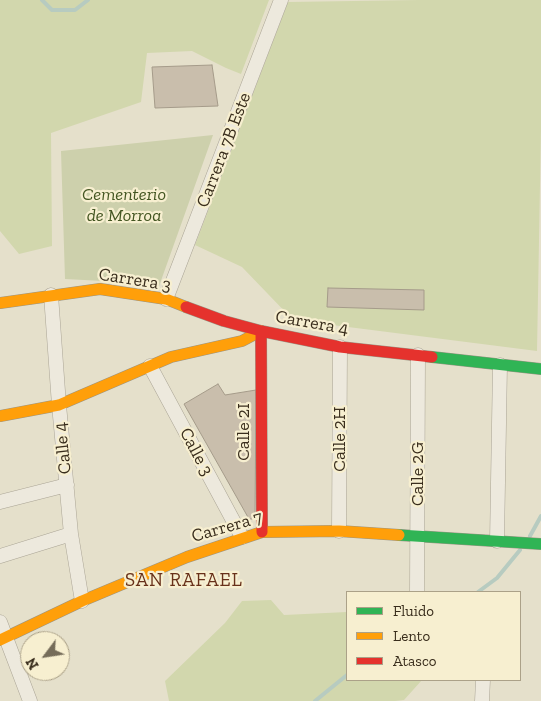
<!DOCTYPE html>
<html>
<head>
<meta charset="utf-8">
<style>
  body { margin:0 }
  #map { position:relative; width:541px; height:701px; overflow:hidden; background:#e5e0cb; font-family:"Zilla Slab",serif }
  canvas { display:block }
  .legend { position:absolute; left:346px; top:591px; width:175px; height:90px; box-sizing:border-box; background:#f7efd0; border:1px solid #aba188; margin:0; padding:6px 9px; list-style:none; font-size:15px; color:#392d1c }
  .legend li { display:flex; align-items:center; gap:10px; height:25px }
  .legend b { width:25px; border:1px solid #aba188 }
  .north { position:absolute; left:20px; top:631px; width:50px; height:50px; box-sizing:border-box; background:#f7efd0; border:1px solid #aba188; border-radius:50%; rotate:239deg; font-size:14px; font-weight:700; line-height:20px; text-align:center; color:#392d1c }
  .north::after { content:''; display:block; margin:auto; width:18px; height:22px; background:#756c59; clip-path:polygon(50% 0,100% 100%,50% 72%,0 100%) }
</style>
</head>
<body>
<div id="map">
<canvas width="541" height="701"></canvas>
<ul class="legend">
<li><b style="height:6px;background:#30b455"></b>Fluido</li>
<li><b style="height:6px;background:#ff9f0a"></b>Lento</li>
<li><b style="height:6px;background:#e5322d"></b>Atasco</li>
</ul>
<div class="north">N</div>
</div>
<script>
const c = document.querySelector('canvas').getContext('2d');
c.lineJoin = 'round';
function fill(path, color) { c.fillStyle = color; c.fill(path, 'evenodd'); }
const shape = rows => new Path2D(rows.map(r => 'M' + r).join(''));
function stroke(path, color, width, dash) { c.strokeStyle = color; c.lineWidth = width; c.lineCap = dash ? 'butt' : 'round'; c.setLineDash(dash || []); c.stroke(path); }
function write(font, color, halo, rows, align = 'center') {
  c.font = font + ' "Zilla Slab",serif'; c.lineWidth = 4.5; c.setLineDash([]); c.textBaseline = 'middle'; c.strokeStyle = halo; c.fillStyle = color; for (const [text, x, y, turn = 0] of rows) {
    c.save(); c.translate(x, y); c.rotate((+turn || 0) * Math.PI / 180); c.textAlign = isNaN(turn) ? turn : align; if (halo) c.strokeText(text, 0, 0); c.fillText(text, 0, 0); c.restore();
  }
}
fill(shape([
  [0,0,269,0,241,74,226,68,192,51,147,53,141,102,51,133,52,246,19,254,0,231],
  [419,0,541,0,541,129,537,351,293,320,242,267,195,245,288,2],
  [271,600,284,615,347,612,347,680,422,680,404,700,395,701,169,701,165,681,225,623,242,601]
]), '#d2d7ad');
fill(shape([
  [213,135,158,289,141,283,65,279,61,151]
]), '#cdd0ac');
stroke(shape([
  [42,0,52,10,75,10,88,0],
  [530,536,541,516],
  [478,592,497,578,520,550],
  [315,701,347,675]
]), '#b7cbc0', 4);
const building = shape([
  [212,65,218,106,155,108,152,67,212,65],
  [328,288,424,290,424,310,327,307,328,288],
  [218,384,225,395,256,390,255,519,249,519,184,404,218,384]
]);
fill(building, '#c9beac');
stroke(building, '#a59b8a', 1);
const street = shape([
  [51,295,59,405,71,534,82,601],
  [166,299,281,0],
  [150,366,242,537],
  [0,502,67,485],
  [339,531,340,347],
  [497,541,500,365],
  [0,556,71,534],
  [417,592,418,355],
  [0,622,30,701],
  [482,701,483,680]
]);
const fast = shape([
  [432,357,541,369],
  [399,535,541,544]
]);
const slow = shape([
  [0,303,100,289,166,299,186,307],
  [0,416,59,405,171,357,242,341,261,331],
  [0,640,82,601,187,557,262,532,339,531,399,535]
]);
const jam = shape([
  [186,307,224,321,261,331,340,347,432,357],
  [261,331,262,532]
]);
stroke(street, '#aaa495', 15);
stroke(fast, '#9a9484', 12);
stroke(slow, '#9a9484', 12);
stroke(jam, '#9a9484', 12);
stroke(street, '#ede9dd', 14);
stroke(fast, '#30b455', 11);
stroke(slow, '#ff9f0a', 11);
stroke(jam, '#e5322d', 11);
write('18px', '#392d1c', '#f7efd0', [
  ["Carrera 7B Este",224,150,-69],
  ["Carrera 3",135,280,9],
  ["Carrera 4",312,323,10],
  ["Calle 2I",244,432,-90],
  ["Calle 2H",340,439,-90],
  ["Calle 4",63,448,-96],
  ["Calle 3",196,452,62],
  ["Calle 2G",418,474,-90],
  ["Carrera 7",227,527,-16]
]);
write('italic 18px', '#445622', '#f7efd0', [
  ["Cementerio",124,195],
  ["de Morroa",124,216]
]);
c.letterSpacing = '1px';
write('19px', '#68311a', '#f7efd0', [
  ["SAN RAFAEL",184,581]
]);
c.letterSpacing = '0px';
</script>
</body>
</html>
